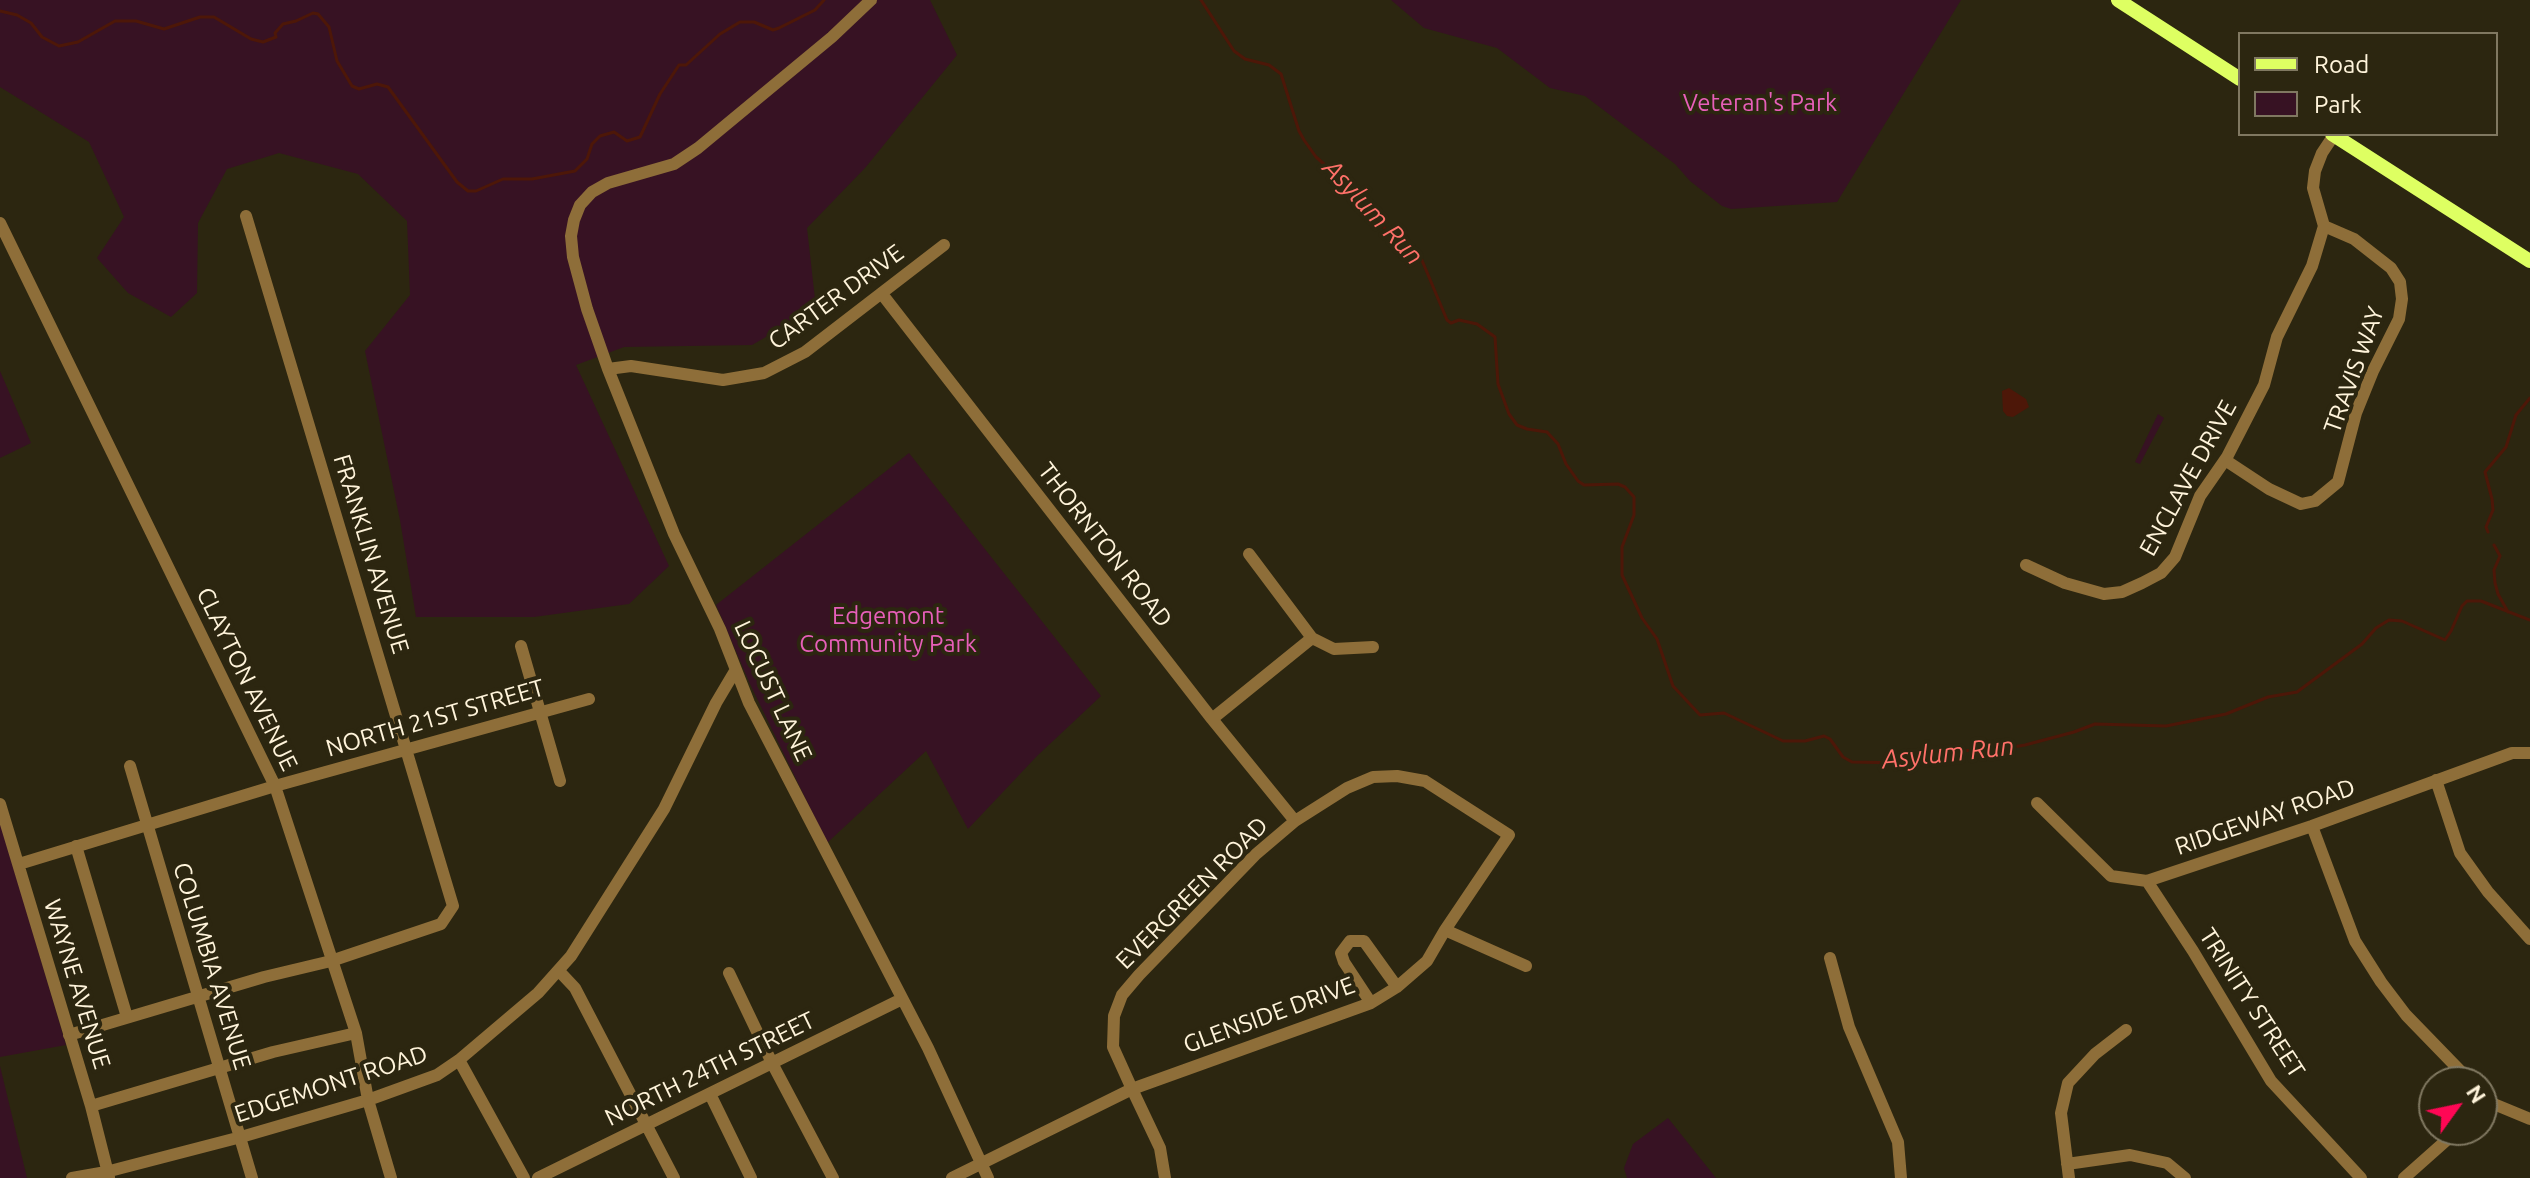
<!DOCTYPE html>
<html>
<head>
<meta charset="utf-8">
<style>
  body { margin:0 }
  #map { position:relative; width:2530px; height:1178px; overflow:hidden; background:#2c2610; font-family:Ubuntu,sans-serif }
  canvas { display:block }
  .legend { position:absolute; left:2238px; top:32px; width:260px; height:104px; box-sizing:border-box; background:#2c2610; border:2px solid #807861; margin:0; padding:10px 14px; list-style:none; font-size:24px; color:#fff4db }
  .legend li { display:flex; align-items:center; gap:16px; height:40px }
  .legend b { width:40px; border:2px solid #807861 }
  .north { position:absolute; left:2418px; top:1066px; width:80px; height:80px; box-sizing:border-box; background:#2c2610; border:2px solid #807861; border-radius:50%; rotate:57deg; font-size:22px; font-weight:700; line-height:32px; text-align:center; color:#fff4db }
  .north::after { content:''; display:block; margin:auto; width:28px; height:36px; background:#ff0755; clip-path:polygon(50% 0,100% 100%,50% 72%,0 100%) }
</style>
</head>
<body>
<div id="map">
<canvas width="2530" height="1178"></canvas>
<ul class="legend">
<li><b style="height:10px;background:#deff62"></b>Road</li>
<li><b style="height:22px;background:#371223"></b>Park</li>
</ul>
<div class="north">N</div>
</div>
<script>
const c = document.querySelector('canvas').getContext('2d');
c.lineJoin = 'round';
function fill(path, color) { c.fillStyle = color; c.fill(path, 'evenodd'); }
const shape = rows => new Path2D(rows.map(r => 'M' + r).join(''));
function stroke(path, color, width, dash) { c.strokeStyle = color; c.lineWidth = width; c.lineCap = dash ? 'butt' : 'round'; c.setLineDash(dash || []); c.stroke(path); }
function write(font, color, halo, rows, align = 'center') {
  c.font = font + ' Ubuntu,sans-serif'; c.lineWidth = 8; c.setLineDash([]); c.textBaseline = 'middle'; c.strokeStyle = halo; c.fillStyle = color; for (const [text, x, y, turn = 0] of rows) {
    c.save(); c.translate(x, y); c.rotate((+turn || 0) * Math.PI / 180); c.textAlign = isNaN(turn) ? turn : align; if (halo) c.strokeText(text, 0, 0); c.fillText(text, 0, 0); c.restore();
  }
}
fill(shape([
  [0,0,930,0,957,55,865,168,807,228,816,308,752,345,624,347,576,365,669,566,629,604,534,617,416,617,400,520,365,351,410,295,407,221,358,174,279,153,227,169,198,223,197,293,171,317,128,293,97,258,124,217,89,142,0,87],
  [1391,0,1961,0,1837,202,1731,209,1722,206,1690,181,1675,164,1585,96,1550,88,1497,48,1424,28],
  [0,371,31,443,0,458],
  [2158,414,2164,418,2140,464,2135,462],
  [909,453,1101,696,1037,756,968,829,926,751,827,843,750,684,716,605],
  [0,821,66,1045,0,1057],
  [0,1066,27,1178,0,1178],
  [1668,1118,1716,1178,1627,1178,1624,1168,1633,1144]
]), '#371223');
fill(shape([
  [2009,388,2026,399,2029,407,2013,417,2007,416,2003,411,2002,391]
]), '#4d1708');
stroke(shape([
  [1201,0,1234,51,1245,59,1269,65,1281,74,1299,131,1304,140,1316,157,1357,193,1394,240,1421,258,1447,320,1451,323,1459,320,1477,324,1495,337,1498,384,1509,414,1517,425,1527,429,1547,432,1558,444,1566,464,1578,481,1584,485,1618,484,1625,487,1634,497,1634,515,1622,547,1622,575,1642,618,1657,639,1673,686,1700,715,1724,713,1783,741,1805,741,1824,736,1830,739,1843,757,1852,762,1906,763,1943,751,1994,750,2025,745,2074,732,2095,724,2166,726,2226,714,2268,697,2297,692,2362,644,2376,628,2389,620,2402,621,2445,640,2451,631,2462,606,2467,601,2481,601,2530,620],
  [0,11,17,15,31,23,42,37,59,46,78,42,115,21,136,21,164,29,200,17,214,17,251,39,263,42,276,37,275,33,283,24,296,21,313,13,318,14,329,27,337,61,352,86,359,89,377,84,388,87,457,182,468,191,476,191,503,179,532,179,575,171,587,159,592,144,600,136,614,132,627,141,640,137,660,94,679,65,686,65,720,34,740,22,754,22,773,30,779,28,815,10,824,0],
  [2488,532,2486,527,2493,510,2492,499,2485,472,2506,447,2516,415,2530,398],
  [2494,545,2500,556,2494,570,2495,583,2498,594,2508,612]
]), '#4d1708', 3);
stroke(shape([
  [871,0,832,37,698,148,674,164,608,183,592,192,580,205,574,220,571,236,573,257,587,309,608,369,674,534,720,629,749,703,928,1048,988,1178],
  [0,223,275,786,356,1033,368,1100,391,1178],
  [882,294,1212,719,1295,821],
  [608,369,631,366,723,380,764,373,805,352,944,245],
  [2225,460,2269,489,2301,504,2315,501,2338,482,2356,413,2373,371,2399,319,2402,299,2400,282,2391,268,2354,239,2324,226],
  [1249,554,1312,638,1334,649,1373,647],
  [2026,565,2065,583,2104,594,2122,592,2142,583,2161,573,2175,557,2200,496,2227,457,2264,385,2277,337,2312,266,2324,226,2313,188,2315,171,2322,153,2334,135],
  [521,646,560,781],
  [1212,719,1312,638],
  [130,766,252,1178],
  [2436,780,2460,853,2488,892,2530,939],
  [2037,803,2111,876,2147,881,2312,826,2512,753,2530,753],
  [0,804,91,1106,109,1177],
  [2312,826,2355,941,2381,982,2406,1015,2471,1082],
  [76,846,127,1017],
  [19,864,275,786,589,699],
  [2147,881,2193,951,2271,1081,2361,1178],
  [1445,930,1526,966],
  [1830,958,1849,1027,1898,1142,1901,1178],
  [559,971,575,988,674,1178],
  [729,973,772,1063,833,1178],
  [1371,1003,1344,962,1341,953,1350,941,1364,941,1397,987],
  [69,1035,264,977,331,961,441,924,453,906,246,216],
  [459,1060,524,1178],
  [710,1094,751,1178],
  [2482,1094,2489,1102,2530,1119],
  [91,1106,273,1052,356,1033],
  [2067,1164,2130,1155,2167,1163,2185,1178],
  [72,1178,106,1172,241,1137,368,1100,437,1075,459,1060,538,993,571,956,664,809,716,703,735,671],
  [538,1178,902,999],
  [952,1178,1132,1089,1371,1003,1397,987,1427,961,1445,930,1509,835,1425,781,1397,776,1373,777,1347,788,1295,821,1255,855,1139,975,1122,995,1114,1016,1113,1047,1132,1089,1160,1148,1165,1178],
  [2069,1178,2061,1113,2068,1083,2095,1054,2126,1030],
  [2404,1178,2458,1130]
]), '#8e6e39', 12);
stroke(shape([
  [2118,0,2240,79],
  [2332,134,2530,261]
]), '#deff62', 14);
write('24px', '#e75fb9', '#2c2610', [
  ["Veteran's Park",1760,103],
  ["Edgemont",888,616],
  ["Community Park",888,644]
]);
write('24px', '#fff4db', '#2c2610', [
  ["CARTER DRIVE",836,297,-36],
  ["TRAVIS WAY",2354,370,-70],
  ["ENCLAVE DRIVE",2188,478,-61],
  ["THORNTON ROAD",1105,545,52],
  ["FRANKLIN AVENUE",371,554,73],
  ["CLAYTON AVENUE",247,679,64],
  ["LOCUST LANE",773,691,65],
  ["NORTH 21ST STREET",435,718,-16],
  ["RIDGEWAY ROAD",2265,817,-19],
  ["EVERGREEN ROAD",1192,893,-45],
  ["COLUMBIA AVENUE",212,966,73],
  ["WAYNE AVENUE",77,984,73],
  ["TRINITY STREET",2252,1003,57],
  ["GLENSIDE DRIVE",1269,1015,-20],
  ["NORTH 24TH STREET",710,1069,-26],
  ["EDGEMONT ROAD",331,1084,-18]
]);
write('italic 26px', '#ff7169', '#2c2610', [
  ["Asylum Run",1373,212,47],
  ["Asylum Run",1948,753,-6]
]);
</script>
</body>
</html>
